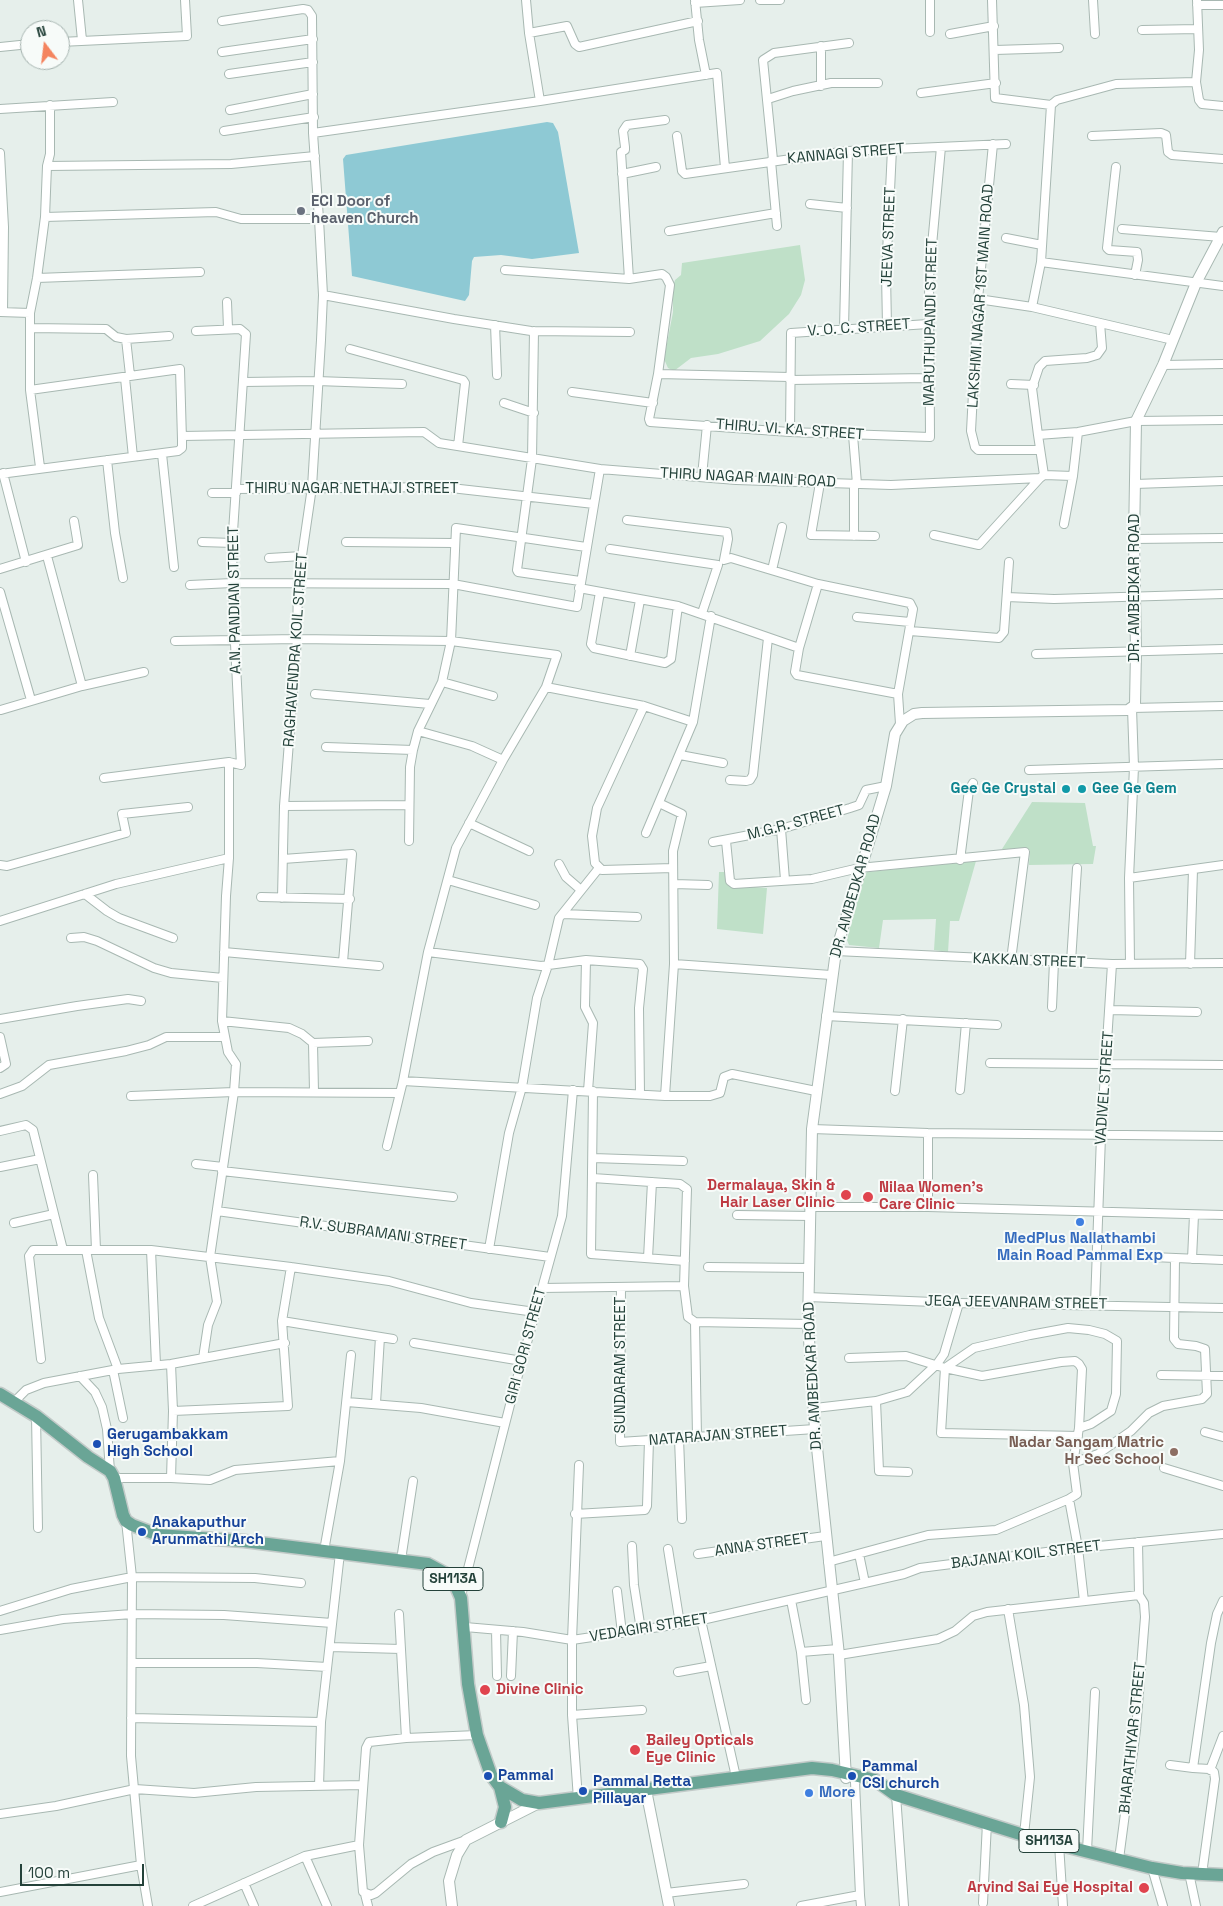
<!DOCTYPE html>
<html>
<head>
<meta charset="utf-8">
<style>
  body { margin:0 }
  #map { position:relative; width:1223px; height:1906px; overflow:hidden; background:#e6efeb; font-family:"Space Grotesk",sans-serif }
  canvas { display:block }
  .north { position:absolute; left:20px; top:20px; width:50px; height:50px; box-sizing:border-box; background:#f7fbf9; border:1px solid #a3b1ad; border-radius:50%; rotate:345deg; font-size:14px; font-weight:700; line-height:20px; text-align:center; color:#24423a }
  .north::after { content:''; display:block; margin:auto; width:18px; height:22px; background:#f4845f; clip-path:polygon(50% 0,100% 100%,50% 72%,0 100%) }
  .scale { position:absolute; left:20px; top:1864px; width:124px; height:22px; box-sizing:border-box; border:2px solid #24423a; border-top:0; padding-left:6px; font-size:15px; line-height:18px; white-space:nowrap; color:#24423a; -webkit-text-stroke:4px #f7fbf9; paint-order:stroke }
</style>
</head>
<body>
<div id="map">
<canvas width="1223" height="1906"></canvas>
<div class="north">N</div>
<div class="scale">100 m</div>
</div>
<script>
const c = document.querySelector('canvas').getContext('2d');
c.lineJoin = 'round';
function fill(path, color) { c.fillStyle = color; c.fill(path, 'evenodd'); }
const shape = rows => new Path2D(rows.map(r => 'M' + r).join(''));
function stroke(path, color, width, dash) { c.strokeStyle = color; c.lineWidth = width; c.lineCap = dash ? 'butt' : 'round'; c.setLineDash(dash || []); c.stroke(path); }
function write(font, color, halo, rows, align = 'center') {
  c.font = font + ' "Space Grotesk",sans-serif'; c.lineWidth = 4; c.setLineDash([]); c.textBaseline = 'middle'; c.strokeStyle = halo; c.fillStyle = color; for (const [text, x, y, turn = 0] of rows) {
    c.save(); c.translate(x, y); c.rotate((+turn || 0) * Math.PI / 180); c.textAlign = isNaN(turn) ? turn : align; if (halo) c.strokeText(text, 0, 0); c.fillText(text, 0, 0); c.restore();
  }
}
fill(shape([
  [800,245,805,280,801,295,789,314,760,341,718,354,691,358,674,371,668,368,664,359,673,312,673,286,675,280,681,275,682,263],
  [1032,802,1085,803,1093,846,1096,846,1093,864,1029,865,1030,850,1002,849],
  [976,861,959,921,950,921,948,952,934,950,936,919,883,920,879,948,849,945,847,940,861,882,867,872],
  [719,872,726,872,728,885,767,888,763,934,717,929]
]), '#bfe0c8');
fill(shape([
  [547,122,553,123,558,132,579,253,532,259,501,255,474,257,472,261,469,295,465,301,352,276,343,159,346,155]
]), '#8ec9d4');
const minor = shape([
  [78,0,82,40],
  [526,0,529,33,540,101,717,73,725,168],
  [695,0,699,40,706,75],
  [760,0,780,0],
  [930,0,930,32],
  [992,0,995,98,1051,105],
  [1093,0,1095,34],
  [1197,0,1199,50,1196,82,1199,100,1202,104,1223,106],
  [695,3,740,0],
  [1197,5,1223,5],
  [1142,30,1198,29],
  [529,33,567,26,575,44,579,47,698,21],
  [950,34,994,26],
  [60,42,187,36,185,0],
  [0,47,30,44],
  [995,50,1059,48],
  [222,52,313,39],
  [229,74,313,62],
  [821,86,821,46],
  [921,93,996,83],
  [768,99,793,91,831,83,878,83],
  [0,109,113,102],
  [230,110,313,94],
  [224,131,314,117],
  [313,133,540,101],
  [677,136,682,171,685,174,848,151,1006,144],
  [1092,136,1161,133,1166,135,1168,152,1172,155,1223,159],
  [993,144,978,299,971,431,975,447,978,450,1039,450],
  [0,153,4,227,3,312],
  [773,160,763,60,774,53,849,43],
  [771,161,777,226],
  [47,166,231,164,315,156],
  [1116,167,1107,248,1109,250,1137,252,1138,260,1135,275],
  [622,174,656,167],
  [810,204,847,208],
  [45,217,216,212,241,219,319,219,313,133,312,16,308,10,303,9,222,21],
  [1122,229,1221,237],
  [669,231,776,213],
  [1006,238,1042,245],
  [1041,262,1223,286],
  [505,270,629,279,662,274,666,277,670,285,658,374],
  [37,278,200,272],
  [629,279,621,152,625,150,625,147,623,131,627,125,665,120],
  [323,295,454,319,531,331,630,332],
  [978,299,1032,307,1173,340],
  [227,302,228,328],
  [1032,307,1041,262,1051,105,1057,100,1116,84,1196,82],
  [0,312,30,313],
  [495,325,497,375],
  [887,326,886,274,892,149],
  [30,328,106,329,116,337,126,339,169,336],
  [844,329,848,151],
  [534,331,532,459,517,570,518,572,580,581],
  [126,339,130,375],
  [350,349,463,380,465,383,458,446],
  [1163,365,1223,364],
  [790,377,658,374,649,419,650,422,790,432,930,437,929,278,941,147],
  [125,378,133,457],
  [790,380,928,378],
  [243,382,317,381,402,384],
  [1011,384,1034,385],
  [30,390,180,369,182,440],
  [572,392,653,403],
  [504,403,534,413],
  [790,432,791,333,928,324],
  [853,435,857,484],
  [1038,435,1032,388,1039,367,1045,361,1087,358,1097,355,1102,348,1100,323],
  [162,454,174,567],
  [107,460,115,533,123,578],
  [40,467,30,390,30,313,37,278,45,217,47,166,50,154,50,105],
  [3,473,26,562],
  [0,474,178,451,182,448,182,436,424,432,439,443,600,469,736,480,891,485,1040,478,1044,475,1038,435,1078,432,1136,421,1223,420],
  [1044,475,1073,476],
  [702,476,707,425],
  [820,483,811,535,875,536],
  [854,484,854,536],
  [1135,484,1223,481],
  [236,489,442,487,594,504],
  [212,493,236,493],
  [627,520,727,532,728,539,724,560,731,558,818,584,910,603,913,609,898,694,900,724],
  [1064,524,1073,476,1078,432],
  [934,535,979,545,1040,478],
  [1134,539,1223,538],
  [202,542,233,543],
  [346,542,454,543],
  [610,549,718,565,702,613],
  [47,556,82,686],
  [269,558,302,556],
  [0,569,78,545,74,521],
  [772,570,782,527],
  [818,584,799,648,795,672,797,675,898,694],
  [190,585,232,583,453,584,577,607,600,469],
  [579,588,678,606,799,648],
  [0,592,31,700],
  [600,592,591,644,594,648,665,663,671,659,678,606],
  [1007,597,1054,599,1223,594],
  [857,617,910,622],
  [910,631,999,638,1004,632,1009,562],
  [175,641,297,639,451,641,557,655,546,687,644,706,693,722],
  [1036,654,1223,649],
  [630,656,640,600],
  [442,682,493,696],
  [315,694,430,704],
  [644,706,597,808,592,836,595,863,602,870,673,868],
  [1,710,82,686,144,672],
  [418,731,472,746,503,760],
  [326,747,413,750],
  [680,755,723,763],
  [1029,770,1223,764],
  [104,778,229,762,241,765,232,583,233,532,246,334,240,329,196,331],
  [730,780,746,781,750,780,753,775,768,638],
  [659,803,682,814,673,851,674,964,665,1096],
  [284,806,409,805],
  [469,823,529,851],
  [781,829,785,880],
  [646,833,693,722,711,616],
  [409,841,410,767,413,750,418,731,442,682,451,641,456,528,586,547],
  [726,841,730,881,734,884,812,879,859,868,1025,852,1011,960],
  [713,842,781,829,850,808,859,805,866,790,886,786],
  [283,859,352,854,343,962],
  [960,860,969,790,973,783],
  [559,864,566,877,581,890],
  [0,865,7,866,126,833,122,814,188,807],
  [1129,878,1223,865],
  [448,880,535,905],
  [674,884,708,885],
  [85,894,107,911,119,918,173,938],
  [261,897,350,899],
  [282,898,284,806,297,639,298,583,312,487,321,340,323,295,319,219],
  [563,914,637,917],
  [0,921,116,884,229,858],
  [71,938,84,937,97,941,154,968,171,973,223,978],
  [836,951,1112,964,1223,963],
  [224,952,379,966],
  [428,952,541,966,586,960,640,964,643,969,639,1008,640,1094],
  [586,960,585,1007,593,1023,588,1091],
  [1071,962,1077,868],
  [674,964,831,975],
  [1130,964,1129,878,1134,767,1132,708,1223,706],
  [1190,964,1193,870],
  [1052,1007,1054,962],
  [1110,1010,1197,1012],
  [826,1016,997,1025],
  [0,1019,77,1006,128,999,141,1001],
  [222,1021,289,1028,302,1034,313,1043,368,1041],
  [0,1037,6,1064,0,1068],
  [313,1043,314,1092],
  [990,1063,1223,1065],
  [403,1081,665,1096,710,1096,720,1093,724,1077,732,1074,816,1091],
  [960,1090,966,1023],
  [593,1091,591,1254,685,1261],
  [895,1091,903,1019],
  [0,1094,22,1086,49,1065,126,1051,149,1045,166,1037,225,1037],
  [131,1096,234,1092,400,1093],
  [812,1129,928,1133,1223,1136],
  [0,1131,26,1125,33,1130,63,1250],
  [387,1146,403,1081,428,952,456,848,503,760,546,687],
  [593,1158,683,1161],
  [196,1164,223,1167],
  [0,1167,40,1159],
  [222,1171,453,1197],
  [93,1175,96,1250],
  [593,1178,680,1184,687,1189,684,1286,688,1317,695,1322],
  [812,1207,928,1207,1223,1215],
  [928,1207,928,1133],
  [217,1211,550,1257],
  [737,1215,811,1216],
  [14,1223,54,1214],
  [489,1249,509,1133,522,1087,537,998,548,965,559,918,599,868],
  [86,1250,99,1318,118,1369],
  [151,1250,156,1365],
  [1152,1257,1223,1260],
  [648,1258,652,1182],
  [1192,1259,1194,1215],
  [708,1267,809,1268],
  [621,1287,620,1442,815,1429],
  [542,1288,684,1286],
  [808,1297,959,1303,1223,1308],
  [1095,1304,1101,1136,1112,964],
  [282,1321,393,1339],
  [695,1322,697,1437],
  [695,1322,808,1324],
  [414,1343,522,1361],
  [203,1358,208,1325,217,1302,210,1257,234,1092,236,1064,228,1052,222,1021,226,896,229,858,229,762],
  [41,1359,29,1256,33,1250,151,1250,291,1267,389,1281,471,1303,535,1312],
  [171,1364,173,1411],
  [945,1368,974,1348,1030,1335,1068,1328,1089,1330,1105,1334,1117,1341,1116,1394,1111,1411,1091,1424,1079,1428],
  [945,1368,941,1433,1078,1436],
  [113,1370,123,1418],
  [1161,1375,1223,1376],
  [80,1376,95,1392,102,1407,107,1429,110,1471],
  [876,1401,879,1471,908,1472],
  [14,1402,26,1390,44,1383,118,1369,171,1364,285,1343],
  [347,1402,421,1408,505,1423],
  [376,1403,380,1337],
  [815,1408,876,1401,907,1392,937,1364,944,1354,959,1303],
  [36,1416,38,1528],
  [1205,1432,1223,1437],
  [679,1438,682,1519],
  [1073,1463,1098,1454,1131,1431,1149,1413,1163,1406,1202,1399,1207,1394,1205,1349,1196,1346,1178,1344,1174,1339,1175,1259],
  [1164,1468,1223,1486],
  [114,1478,171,1478,173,1411,288,1406,282,1321,291,1267],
  [171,1478,210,1480,235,1470,340,1461],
  [1069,1499,1078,1548,1084,1601],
  [575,1514,645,1510,647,1506,649,1440],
  [126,1521,132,1577,131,1756,141,1865,148,1906],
  [1138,1542,1139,1595],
  [632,1546,634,1585,641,1630],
  [668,1549,680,1624],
  [324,1551,340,1461,351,1355],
  [698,1554,825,1536],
  [859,1554,865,1583],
  [401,1560,413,1481],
  [828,1562,928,1535,996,1530,1069,1499,1077,1494,1073,1463,1079,1428,1082,1369,1079,1364,1075,1361,1061,1362,982,1376,945,1368,906,1356,849,1358],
  [617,1591,622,1633],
  [461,1596,512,1397,562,1216,573,1090],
  [791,1600,801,1652,806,1700],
  [1008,1609,1024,1705,1030,1777,1024,1835],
  [0,1611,71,1589,132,1577,255,1578,301,1583],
  [399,1614,406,1738],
  [701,1620,736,1777],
  [465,1627,523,1632,572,1640,693,1622,904,1574,920,1568,1078,1548,1223,1534],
  [0,1630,63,1619,132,1614,224,1615,332,1623],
  [496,1630,497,1676],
  [330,1647,401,1649],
  [801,1652,838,1649],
  [839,1655,938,1639,955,1631,973,1616,987,1612,1139,1595,1144,1603,1145,1617,1136,1730,1119,1859],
  [132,1663,257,1663,327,1667],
  [678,1672,711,1666],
  [511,1676,513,1631],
  [572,1715,642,1710],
  [131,1718,321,1722],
  [1170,1765,1193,1768],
  [1210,1770,1223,1736],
  [319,1786,321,1722,340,1553],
  [896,1795,904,1906],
  [578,1799,572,1715,572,1640,579,1465],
  [0,1814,56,1806,135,1789,194,1793,256,1787,363,1785],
  [466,1840,433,1852,411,1864,376,1893,371,1895,363,1892,359,1845,366,1748,369,1742,406,1738,477,1735],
  [1059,1844,1063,1906],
  [1087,1851,1095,1692],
  [305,1856,327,1906],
  [1152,1868,1163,1906],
  [1189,1873,1196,1906],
  [1202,1874,1215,1779,1214,1772,1209,1769,1193,1768,1211,1643,1217,1614,1223,1601],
  [244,1883,254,1906],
  [0,1892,141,1865],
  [666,1893,744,1884],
  [365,1894,368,1906],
  [860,1895,861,1906],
  [983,1903,987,1823],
  [193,1906,305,1856,359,1845],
  [801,1906,860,1895,855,1782]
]);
const tertiary = shape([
  [846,1778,839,1655,815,1429,808,1324,812,1129,836,951,886,786,895,734,903,721,914,714,922,713,1128,710,1135,705,1136,651,1134,539,1136,421,1163,365,1196,283,1223,232],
  [646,1790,669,1906],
  [452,1906,449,1881,457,1855,466,1840,539,1803]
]);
const primary = shape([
  [0,1394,36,1416,88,1457,110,1471,114,1478,123,1515,126,1521,132,1525,158,1535,244,1541,428,1564,452,1577,461,1598,468,1684,477,1735,491,1775,500,1787,522,1800,539,1803,812,1768,832,1770,875,1780,896,1795,1033,1838,1152,1868,1182,1873,1223,1875],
  [500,1787,505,1807,501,1822]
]);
stroke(minor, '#a8b8b2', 10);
stroke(tertiary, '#a8b8b2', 12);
stroke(primary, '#c2cac8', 15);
stroke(minor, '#fff', 8);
stroke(tertiary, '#fff', 10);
stroke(primary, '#6aa596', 12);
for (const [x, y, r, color] of [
  [301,211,5,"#6b7280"],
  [1066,789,5,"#0f9aa8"],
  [1082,789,5,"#0f9aa8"],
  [846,1195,6,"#e0444e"],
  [868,1197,6,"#e0444e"],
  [1080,1222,5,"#3f7fe0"],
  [97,1444,5,"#1a4fb4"],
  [1174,1452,5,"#8d6e63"],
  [142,1532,5,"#1a4fb4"],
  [485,1690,6,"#e0444e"],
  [635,1750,6,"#e0444e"],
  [488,1776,5,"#1a4fb4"],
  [852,1776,5,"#1a4fb4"],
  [583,1791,5,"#1a4fb4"],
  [809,1793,5,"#3f7fe0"],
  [1144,1888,6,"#e0444e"]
]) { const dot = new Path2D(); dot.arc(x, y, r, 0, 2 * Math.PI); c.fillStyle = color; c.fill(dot); stroke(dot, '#f7fbf9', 2); }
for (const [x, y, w] of [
  [453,1579,60],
  [1049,1841,60]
]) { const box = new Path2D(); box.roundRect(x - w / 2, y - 11.5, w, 23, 4); c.fillStyle = '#f7fbf9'; c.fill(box); stroke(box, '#24423a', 1); }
write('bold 14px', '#24423a', null, [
  ["SH113A",453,1579],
  ["SH113A",1049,1841]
]);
write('15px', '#24423a', '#f7fbf9', [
  ["KANNAGI STREET",846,154,-5],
  ["JEEVA STREET",889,237,-88],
  ["LAKSHMI NAGAR 1ST MAIN ROAD",981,296,-86],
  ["MARUTHUPANDI STREET",931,322,-89],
  ["V. O. C. STREET",859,328,-4],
  ["THIRU. VI. KA. STREET",790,430,4],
  ["THIRU NAGAR MAIN ROAD",748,478,3],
  ["THIRU NAGAR NETHAJI STREET",352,489],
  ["DR. AMBEDKAR ROAD",1135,588,-90],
  ["A.N. PANDIAN STREET",235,600,-91],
  ["RAGHAVENDRA KOIL STREET",296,650,-86],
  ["M.G.R. STREET",796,823,-15],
  ["DR. AMBEDKAR ROAD",856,886,-74],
  ["KAKKAN STREET",1029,961,2],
  ["VADIVEL STREET",1105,1088,-86],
  ["R.V. SUBRAMANI STREET",383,1234,8],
  ["JEGA JEEVANRAM STREET",1016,1303,1],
  ["GIRI GORI STREET",526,1346,-75],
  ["SUNDARAM STREET",621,1365,-90],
  ["DR. AMBEDKAR ROAD",813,1376,-93],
  ["NATARAJAN STREET",718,1436,-4],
  ["ANNA STREET",762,1545,-8],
  ["BAJANAI KOIL STREET",1026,1555,-7],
  ["VEDAGIRI STREET",649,1628,-9],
  ["BHARATHIYAR STREET",1133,1738,-84]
]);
write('bold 15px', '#5b616d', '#f7fbf9', [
  ["ECI Door of",311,202],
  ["heaven Church",311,219]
], 'left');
write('bold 15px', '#0d838f', '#f7fbf9', [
  ["Gee Ge Crystal",1056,789],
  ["Gee Ge Gem",1092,789,"left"]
], 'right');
write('bold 15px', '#be3a42', '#f7fbf9', [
  ["Dermalaya, Skin &",835,1186,"right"],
  ["Hair Laser Clinic",835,1203,"right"],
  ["Nilaa Women's",879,1188],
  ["Care Clinic",879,1205],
  ["Divine Clinic",496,1690],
  ["Bailey Opticals",646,1741],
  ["Eye Clinic",646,1758],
  ["Arvind Sai Eye Hospital",1133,1888,"right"]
], 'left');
write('bold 15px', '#366cbe', '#f7fbf9', [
  ["MedPlus Nallathambi",1080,1239],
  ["Main Road Pammal Exp",1080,1256],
  ["More",819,1793,"left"]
]);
write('bold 15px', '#164399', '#f7fbf9', [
  ["Gerugambakkam",107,1435],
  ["High School",107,1452],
  ["Anakaputhur",152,1523],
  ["Arunmathi Arch",152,1540],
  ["Pammal",862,1767],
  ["CSI church",862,1784],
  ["Pammal",498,1776],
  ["Pammal Retta",593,1782],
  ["Pillayar",593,1799]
], 'left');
write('bold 15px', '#785e54', '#f7fbf9', [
  ["Nadar Sangam Matric",1164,1443],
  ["Hr Sec School",1164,1460]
], 'right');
</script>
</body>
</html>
